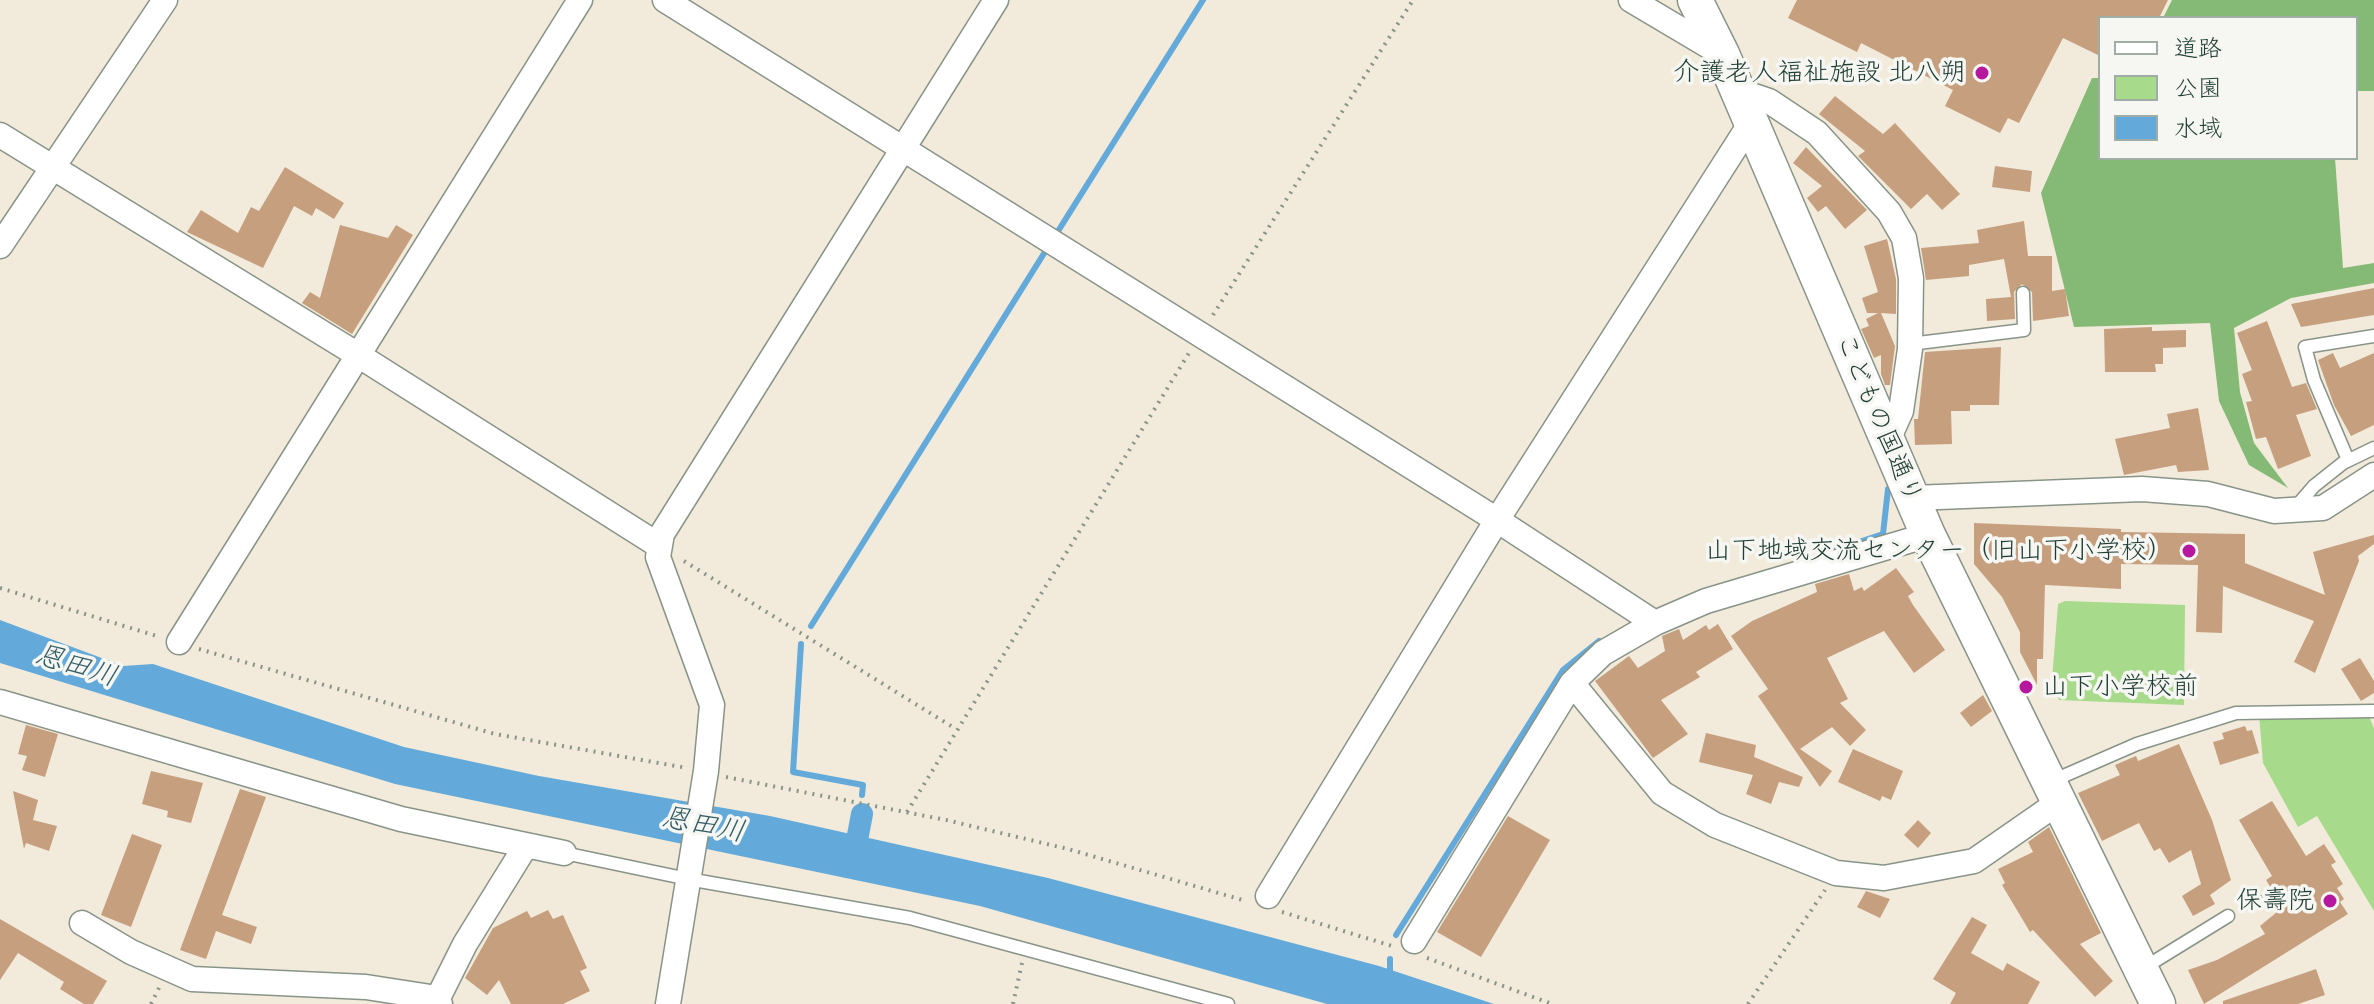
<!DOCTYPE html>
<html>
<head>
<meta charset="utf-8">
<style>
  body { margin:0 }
  #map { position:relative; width:2374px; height:1004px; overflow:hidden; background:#f2ebdb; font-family:Sriracha,"Klee One",sans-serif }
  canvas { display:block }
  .legend { position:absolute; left:2098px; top:16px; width:260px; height:144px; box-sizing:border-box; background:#f6f6f2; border:2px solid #a0aca6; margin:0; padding:10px 14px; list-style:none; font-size:24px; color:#1f3d34 }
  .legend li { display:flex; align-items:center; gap:16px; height:40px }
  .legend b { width:40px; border:2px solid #a0aca6 }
</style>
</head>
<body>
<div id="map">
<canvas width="2374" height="1004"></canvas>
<ul class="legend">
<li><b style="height:10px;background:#fff"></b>道路</li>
<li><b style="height:22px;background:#a7da8a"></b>公園</li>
<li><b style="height:22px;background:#63aada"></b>水域</li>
</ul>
</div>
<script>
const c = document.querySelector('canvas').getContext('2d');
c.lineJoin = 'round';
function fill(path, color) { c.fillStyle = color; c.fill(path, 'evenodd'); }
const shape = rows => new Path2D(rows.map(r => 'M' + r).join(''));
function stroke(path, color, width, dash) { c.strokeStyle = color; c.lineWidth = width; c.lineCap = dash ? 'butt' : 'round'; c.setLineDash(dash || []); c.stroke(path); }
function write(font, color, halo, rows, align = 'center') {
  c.font = font + ' Sriracha,"Klee One",sans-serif'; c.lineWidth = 7; c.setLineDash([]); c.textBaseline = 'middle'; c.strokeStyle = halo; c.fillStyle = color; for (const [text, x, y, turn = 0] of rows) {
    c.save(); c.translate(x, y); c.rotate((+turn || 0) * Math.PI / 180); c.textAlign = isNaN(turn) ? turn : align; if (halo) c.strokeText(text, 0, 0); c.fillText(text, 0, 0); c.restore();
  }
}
fill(shape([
  [2065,601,2185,605,2184,705,2059,700,2052,680,2058,604],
  [2367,712,2374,728,2374,911,2317,816,2298,827,2263,763,2259,714]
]), '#a7da8a');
fill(shape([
  [2172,0,2374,0,2374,91,2356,91,2356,18,2163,18],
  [2092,78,2100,78,2100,158,2335,158,2343,268,2374,263,2374,283,2291,298,2234,328,2240,392,2254,443,2288,488,2249,465,2219,401,2210,323,2074,327,2041,193]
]), '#85ba76');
fill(shape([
  [0,620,123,666,153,664,404,747,539,776,770,816,1048,878,1379,966,1494,1004,1327,1004,980,906,395,784,0,663]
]), '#63aada');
stroke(shape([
  [1055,236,1203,0],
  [1835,550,1883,534,1888,489],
  [811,626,1048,247],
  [801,644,793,772,863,785,862,795],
  [1396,935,1563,670,1599,641],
  [1390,959,1390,975]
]), '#63aada', 6);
stroke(shape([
  [854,856,862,814]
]), '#63aada', 22);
fill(shape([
  [1797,0,2168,0,2159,18,2100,18,2100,56,2063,38,2019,123,2008,118,2000,133,1945,106,1953,90,1861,43,1857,52,1788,18],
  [1835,96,1883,134,1895,123,1960,194,1942,210,1927,194,1911,209,1858,156,1865,151,1819,114],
  [1806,147,1867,210,1845,229,1826,206,1818,212,1807,198,1822,186,1793,163],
  [1995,166,2032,171,2030,192,1992,187],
  [285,167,344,203,334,219,316,208,312,216,294,206,263,268,187,232,201,210,238,233,251,207,259,211],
  [2024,221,2028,256,2052,256,2052,291,2065,289,2069,316,2033,321,2032,292,2022,284,2014,292,2015,319,1987,321,1986,299,2011,297,2004,259,1969,265,1969,276,1926,280,1921,248,1979,243,1977,230],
  [340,225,388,238,396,225,413,235,352,334,302,303,310,292,320,298],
  [1887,239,1896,279,1896,314,1881,313,1895,346,1890,385,1885,385,1881,374,1881,355,1874,358,1861,329,1869,326,1866,319,1878,313,1867,313,1862,298,1878,292,1864,246],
  [2374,288,2374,315,2301,327,2291,304],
  [2267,321,2292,387,2306,383,2317,409,2296,415,2311,456,2278,469,2266,437,2256,439,2246,402,2252,401,2242,374,2252,370,2237,333],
  [2152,327,2152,331,2186,330,2186,347,2163,348,2163,364,2155,364,2156,372,2105,372,2104,329],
  [2001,347,1999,405,1970,405,1970,411,1951,411,1952,444,1915,445,1914,419,1918,419,1925,352],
  [2333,353,2340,368,2374,353,2374,425,2351,436,2334,405,2318,360],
  [2198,408,2209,470,2178,472,2176,465,2124,475,2115,439,2170,428,2167,414],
  [1974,523,2121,529,2121,532,2245,534,2245,563,2325,595,2313,552,2374,535,2374,544,2358,556,2359,561,2315,673,2294,662,2314,621,2223,586,2222,633,2196,632,2198,565,2121,564,2121,589,2045,585,2043,659,2037,659,2037,685,2020,652,2020,632,2002,597,1974,564],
  [1896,568,1914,592,1908,596,1913,605,1945,650,1914,673,1884,631,1827,658,1848,699,1840,703,1866,730,1850,746,1832,727,1800,749,1832,771,1820,787,1758,696,1768,689,1731,636,1752,621,1817,592,1815,584,1849,574,1854,591,1862,587,1864,591],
  [1718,624,1733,649,1696,672,1700,677,1661,700,1688,734,1653,758,1595,681,1629,656,1638,668,1665,651,1662,636,1679,629,1683,640,1706,625,1709,630],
  [2360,658,2374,681,2374,693,2361,701,2341,669],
  [1983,695,1992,711,1971,727,1960,713],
  [26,725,58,734,45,777,22,770,27,756,18,754],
  [2245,726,2247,731,2252,730,2259,753,2220,765,2213,742,2224,739,2222,733],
  [1706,733,1756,745,1754,757,1803,777,1799,787,1779,782,1771,804,1746,794,1753,775,1699,762],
  [2179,744,2212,820,2231,880,2210,895,2215,904,2193,916,2182,896,2201,884,2191,850,2169,863,2160,848,2154,851,2139,823,2102,841,2078,793,2120,775,2115,765,2136,756,2138,761],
  [1853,749,1903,771,1891,800,1882,796,1880,801,1838,782],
  [151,771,203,783,191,823,167,817,168,811,142,804],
  [240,789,266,797,222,915,257,927,251,944,216,931,206,959,180,950],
  [13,791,38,800,33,820,57,826,49,851,26,843,24,849],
  [2272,801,2306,856,2324,844,2336,862,2331,865,2343,884,2337,888,2344,899,2340,902,2348,914,2204,1004,2188,970,2217,960,2265,934,2260,926,2283,907,2266,880,2272,876,2239,820],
  [1508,816,1550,840,1481,957,1437,932],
  [1918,820,1931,833,1918,848,1904,835],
  [2049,827,2101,933,2080,944,2113,981,2095,997,2033,930,2030,932,2002,885,2005,883,1998,869,2033,852,2028,842],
  [132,834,162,845,131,927,101,915],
  [1866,891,1890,899,1880,918,1857,907],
  [548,910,553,919,563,915,587,968,580,971,590,991,563,1004,511,1004,499,980,487,995,465,978,493,928,527,911,531,918],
  [1972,917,1987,925,1971,953,2003,971,2007,963,2040,982,2028,1004,1950,1004,1956,993,1933,979],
  [0,919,107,981,93,1004,84,1004,60,989,64,982,18,953,0,980],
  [2316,969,2325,995,2298,1004,2223,1004,2223,1001]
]), '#c69f7f');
const lane = shape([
  [1910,344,2024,330,2023,293],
  [2348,460,2314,380,2305,347,2374,336],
  [2295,508,2314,486,2343,463,2374,448],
  [2052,781,2137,744,2236,713,2374,711],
  [564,853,688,879,910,918,1228,1004],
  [2142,969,2228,916]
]);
const street = shape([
  [665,0,1497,520,1655,623],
  [1631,0,1722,54],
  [1737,90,1769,101,1817,133,1889,212,1904,238,1911,278,1910,349,1901,411,1887,442],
  [0,135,358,355,658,545],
  [0,246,165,0],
  [1913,498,2142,489,2208,494,2274,511,2323,508,2374,475],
  [179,642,580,0],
  [1572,683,1662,793,1715,825,1836,873,1884,878,1974,861,2059,802],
  [0,702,401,819,564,853],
  [1268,896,1497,520,1752,121],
  [82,923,131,952,192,979,366,987,437,998,440,1004],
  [1414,941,1572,683,1603,653,1655,623,1706,601,1928,535],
  [435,1004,465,944,525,847],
  [668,1004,706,771,712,705,658,557,662,534,996,0]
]);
const secondary = shape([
  [1695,0,1722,54,1928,535,2158,1004]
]);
stroke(lane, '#889488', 15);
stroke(street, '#889488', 27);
stroke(secondary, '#889488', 37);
stroke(shape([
  [1213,315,1413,0],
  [684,561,956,729],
  [0,588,160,637],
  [199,649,495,734,687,768],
  [726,777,946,820,1068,849,1246,901],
  [907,812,1189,353],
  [2240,909,2263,896],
  [1282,912,1392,946],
  [1427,958,1552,1004],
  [151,1004,160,986],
  [1013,1004,1022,963],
  [1748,1004,1825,890]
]), '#889488', 4, [2, 6]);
stroke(lane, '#fff', 12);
stroke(street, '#fff', 24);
stroke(secondary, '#fff', 34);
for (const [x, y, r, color] of [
  [1982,73,8,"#b5179e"],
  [2189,551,8,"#b5179e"],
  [2026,687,8,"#b5179e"],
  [2330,901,8,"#b5179e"]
]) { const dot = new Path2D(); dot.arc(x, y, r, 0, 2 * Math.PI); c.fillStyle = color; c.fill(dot); stroke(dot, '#f6f6f2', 3); }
write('26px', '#1f3d34', '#f6f6f2', [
  ["介護老人福祉施設 北八朔",1966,73],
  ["山下地域交流センター（旧山下小学校）",2173,551],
  ["山下小学校前",2042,687,"left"],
  ["保壽院",2314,901]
], 'right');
write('26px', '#1f3d34', '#f6f6f2', [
  ["こどもの国通り",1878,419,67]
]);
write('italic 28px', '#335e66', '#f6f6f2', [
  ["恩田川",76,667,17],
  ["恩田川",703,826,11]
]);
</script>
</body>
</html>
